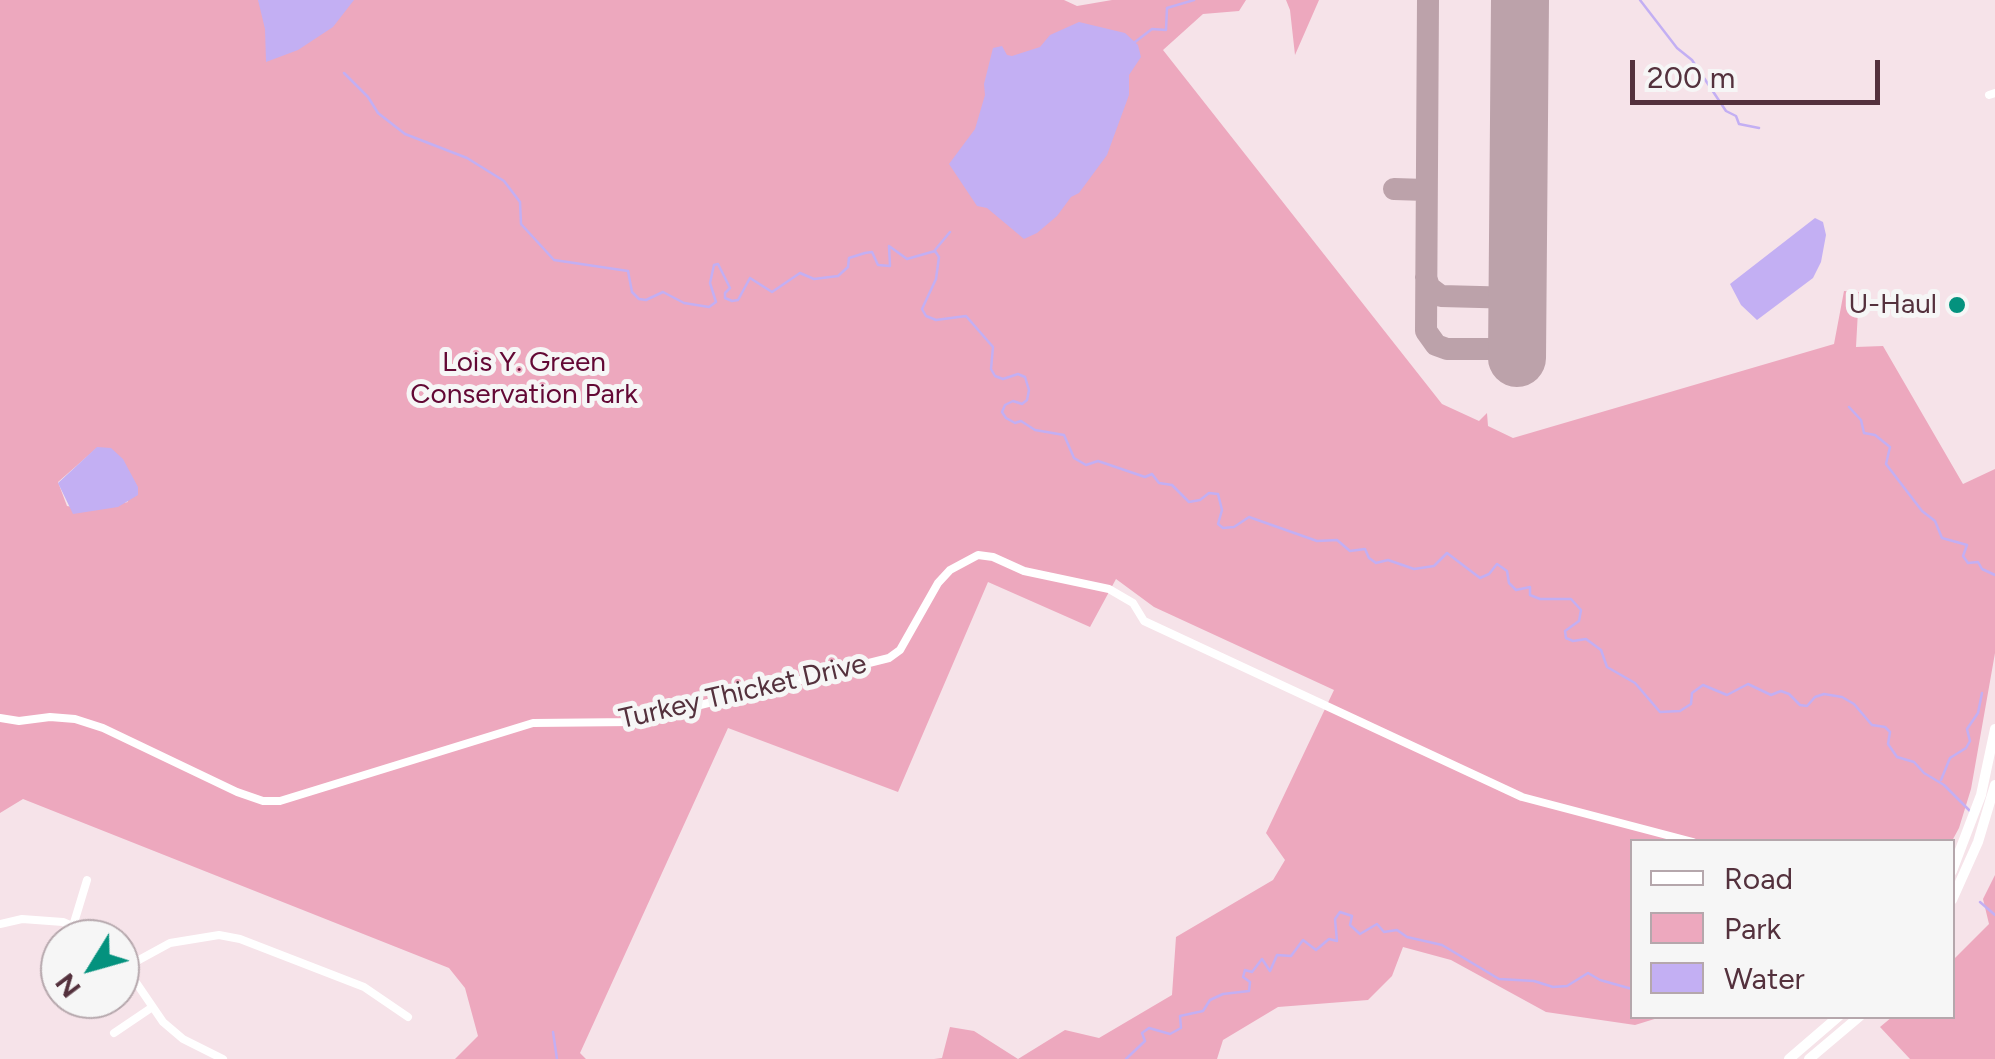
<!DOCTYPE html>
<html>
<head>
<meta charset="utf-8">
<style>
  body { margin:0 }
  #map { position:relative; width:1995px; height:1059px; overflow:hidden; background:#f6e3e9; font-family:Figtree,sans-serif }
  canvas { display:block }
  .legend { position:absolute; left:1630px; top:839px; width:325px; height:180px; box-sizing:border-box; background:#f6f6f6; border:2px solid #b5a7ac; margin:0; padding:12px 18px; list-style:none; font-size:30px; color:#54313d }
  .legend li { display:flex; align-items:center; gap:20px; height:50px }
  .legend b { width:50px; border:2px solid #b5a7ac }
  .north { position:absolute; left:40px; top:919px; width:100px; height:100px; box-sizing:border-box; background:#f6f6f6; border:2px solid #b5a7ac; border-radius:50%; rotate:233deg; font-size:28px; font-weight:700; line-height:40px; text-align:center; color:#54313d }
  .north::after { content:''; display:block; margin:auto; width:35px; height:45px; background:#04927e; clip-path:polygon(50% 0,100% 100%,50% 72%,0 100%) }
  .scale { position:absolute; left:1630px; top:60px; width:250px; height:45px; box-sizing:border-box; border:5px solid #54313d; border-top:0; padding-left:12px; font-size:30px; line-height:35px; white-space:nowrap; color:#54313d; -webkit-text-stroke:8px #f6f6f6; paint-order:stroke }
</style>
</head>
<body>
<div id="map">
<canvas width="1995" height="1059"></canvas>
<ul class="legend">
<li><b style="height:12px;background:#fff"></b>Road</li>
<li><b style="height:28px;background:#eda8be"></b>Park</li>
<li><b style="height:28px;background:#c3aff3"></b>Water</li>
</ul>
<div class="north">N</div>
<div class="scale">200 m</div>
</div>
<script>
const c = document.querySelector('canvas').getContext('2d');
c.lineJoin = 'round';
function fill(path, color) { c.fillStyle = color; c.fill(path, 'evenodd'); }
const shape = rows => new Path2D(rows.map(r => 'M' + r).join(''));
function stroke(path, color, width, dash) { c.strokeStyle = color; c.lineWidth = width; c.lineCap = dash ? 'butt' : 'round'; c.setLineDash(dash || []); c.stroke(path); }
function write(font, color, halo, rows, align = 'center') {
  c.font = font + ' Figtree,sans-serif'; c.lineWidth = 10; c.setLineDash([]); c.textBaseline = 'middle'; c.strokeStyle = halo; c.fillStyle = color; for (const [text, x, y, turn = 0] of rows) {
    c.save(); c.translate(x, y); c.rotate((+turn || 0) * Math.PI / 180); c.textAlign = isNaN(turn) ? turn : align; if (halo) c.strokeText(text, 0, 0); c.fillText(text, 0, 0); c.restore();
  }
}
fill(shape([
  [0,0,1064,0,1077,6,1112,0,1246,0,1239,11,1203,14,1163,50,1442,404,1479,421,1487,413,1488,426,1513,438,1834,344,1844,291,1859,292,1856,347,1883,346,1963,484,1995,469,1995,653,1971,789,1959,828,1952,841,1632,842,1632,1016,1661,1017,1635,1025,1546,1012,1451,960,1403,947,1392,976,1368,1000,1278,1007,1223,1040,1217,1059,934,1059,942,1058,950,1027,974,1031,1018,1059,1065,1030,1099,1038,1172,995,1176,937,1273,880,1285,860,1266,833,1334,690,1154,607,1116,579,1090,627,988,582,898,792,728,728,580,1053,586,1059,455,1059,478,1036,465,988,449,968,23,799,0,813],
  [98,447,128,502,91,510,67,506,58,482],
  [1286,0,1319,0,1295,55,1290,10],
  [1995,875,1995,1059,1910,1059,1880,1027,1892,1017,1952,1016,1953,960,1989,924,1983,899]
]), '#eda8be');
fill(shape([
  [258,0,354,0,333,27,298,50,266,62,265,29],
  [1079,22,1125,33,1138,45,1141,57,1129,75,1129,95,1107,155,1079,193,1071,197,1057,216,1037,233,1024,239,987,208,977,206,949,164,975,129,985,95,984,84,993,48,1002,46,1007,55,1012,56,1040,47,1050,35],
  [1815,218,1823,222,1826,235,1821,262,1813,278,1757,320,1741,305,1730,284],
  [97,447,111,448,123,459,138,487,138,495,118,507,73,514,58,483]
]), '#c3aff3');
stroke(shape([
  [1640,0,1677,48,1692,60,1726,111,1736,116,1739,124,1759,128],
  [1135,42,1152,29,1166,30,1167,8,1194,0],
  [344,73,368,97,378,113,405,134,467,158,504,181,520,202,521,224,554,260,628,271,632,292,639,299,646,300,663,292,684,303,709,307,716,302,710,283,714,265,718,264,730,288,725,293,725,298,732,301,738,300,750,278,772,292,800,273,814,279,838,276,848,267,849,258,865,253,872,252,878,265,890,266,889,246,907,259,935,251,939,257,936,279,922,309,926,316,936,320,966,316,993,347,991,369,995,376,1003,379,1018,374,1025,377,1029,390,1027,400,1022,404,1013,401,1005,405,1002,412,1006,418,1015,423,1021,421,1035,430,1064,435,1074,458,1086,465,1098,461,1145,477,1152,474,1159,483,1172,485,1189,502,1200,500,1209,493,1218,494,1222,510,1218,524,1223,528,1234,527,1249,517,1317,541,1337,540,1350,551,1365,549,1369,558,1376,563,1388,560,1414,569,1434,566,1447,553,1480,578,1489,574,1497,564,1507,571,1509,583,1516,590,1530,587,1530,595,1540,599,1571,599,1581,610,1579,621,1565,631,1566,638,1573,641,1586,639,1601,650,1607,667,1635,683,1660,712,1680,711,1691,704,1692,693,1703,685,1727,695,1748,684,1771,695,1781,691,1789,694,1800,705,1807,706,1815,697,1824,694,1842,697,1854,704,1872,725,1885,727,1890,732,1888,744,1897,757,1914,762,1924,773,1944,785,1971,812],
  [935,250,950,232],
  [1849,407,1861,420,1864,433,1875,435,1890,447,1886,464,1922,511,1935,521,1942,538,1967,545,1963,556,1968,563,1978,562,1982,569,1995,575],
  [1941,780,1950,758,1966,748,1970,741,1967,729,1978,713,1982,693],
  [1980,902,1995,915],
  [553,1032,557,1059],
  [1126,1059,1145,1041,1142,1033,1149,1028,1170,1034,1181,1028,1180,1016,1203,1011,1210,1000,1223,994,1249,991,1250,982,1243,977,1245,970,1252,972,1262,959,1270,971,1277,955,1291,956,1303,940,1316,950,1329,939,1337,941,1335,919,1340,912,1352,916,1350,925,1360,934,1377,924,1384,932,1397,930,1407,937,1442,945,1499,979,1534,981,1553,987,1567,986,1588,973,1600,980,1632,989]
]), '#c3aff3', 2.5);
stroke(shape([
  [1428,0,1426,331,1436,345,1447,349,1517,349],
  [1394,189,1426,190],
  [1426,277,1429,287,1441,296,1518,298]
]), '#bca2aa', 22);
stroke(shape([
  [1517,358,1520,0]
]), '#bca2aa', 58);
stroke(shape([
  [1989,95,1995,93],
  [0,718,19,721,50,717,75,719,103,728,237,792,263,801,280,801,533,723,632,722,889,658,900,650,938,583,950,570,978,555,993,557,1024,571,1109,589,1133,603,1144,621,1522,797,1693,842],
  [0,924,22,919,63,922,102,939],
  [73,926,87,880],
  [120,959,163,1022,183,1039,223,1059],
  [126,967,170,943,219,935,240,939,364,987,408,1017],
  [114,1033,151,1008]
]), '#fff', 8);
stroke(shape([
  [1952,871,1981,795,1995,729],
  [1952,900,1978,842,1995,785],
  [1789,1059,1839,1016],
  [1809,1059,1860,1016]
]), '#fff', 10);
for (const [x, y, r, color] of [
  [1957,305,10,"#04927e"]
]) { const dot = new Path2D(); dot.arc(x, y, r, 0, 2 * Math.PI); c.fillStyle = color; c.fill(dot); stroke(dot, '#f6f6f6', 4); }
write('28px', '#54313d', '#f6f6f6', [
  ["U-Haul",1937,305]
], 'right');
write('28px', '#630835', '#f6f6f6', [
  ["Lois Y. Green",524,363],
  ["Conservation Park",524,395]
]);
write('28px', '#54313d', '#f6f6f6', [
  ["Turkey Thicket Drive",743,692,-13]
]);
</script>
</body>
</html>
